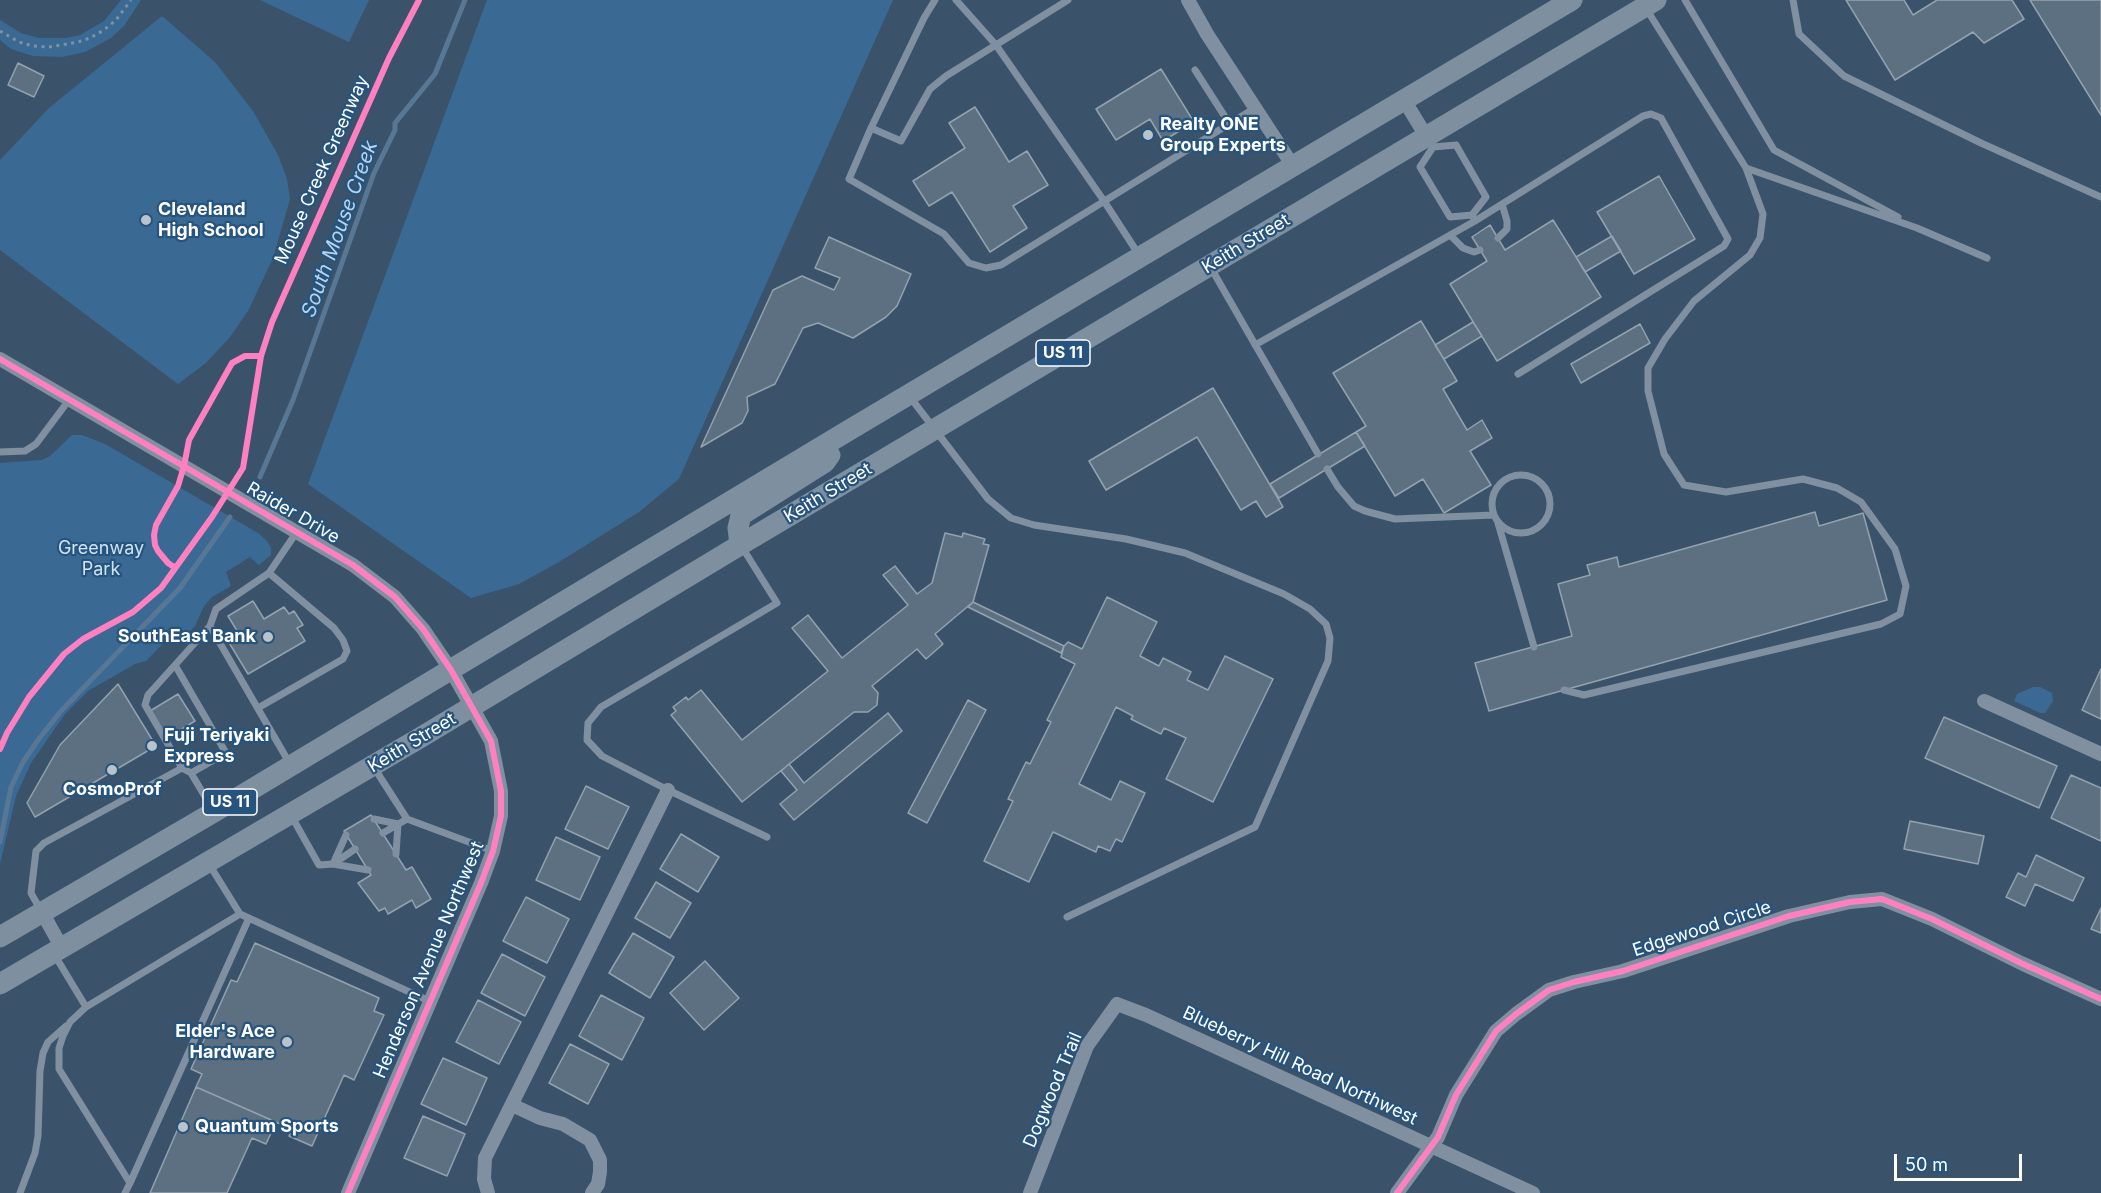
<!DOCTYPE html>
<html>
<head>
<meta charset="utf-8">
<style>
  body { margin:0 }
  #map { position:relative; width:2101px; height:1193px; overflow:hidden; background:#3a536a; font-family:Inter,sans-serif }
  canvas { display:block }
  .scale { position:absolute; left:1894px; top:1154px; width:128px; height:27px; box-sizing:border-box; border:3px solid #fff; border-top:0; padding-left:8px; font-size:18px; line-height:21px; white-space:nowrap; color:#fff; -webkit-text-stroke:4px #26547e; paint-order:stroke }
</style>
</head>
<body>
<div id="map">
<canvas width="2101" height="1193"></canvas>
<div class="scale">50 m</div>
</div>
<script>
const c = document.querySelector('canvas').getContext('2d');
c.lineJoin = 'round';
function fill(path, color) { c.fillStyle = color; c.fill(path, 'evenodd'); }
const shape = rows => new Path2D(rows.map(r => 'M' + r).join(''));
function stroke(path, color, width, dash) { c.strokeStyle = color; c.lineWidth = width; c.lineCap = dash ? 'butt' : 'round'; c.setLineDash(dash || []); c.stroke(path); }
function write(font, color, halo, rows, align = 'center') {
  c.font = font + ' Inter,sans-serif'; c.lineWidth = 4.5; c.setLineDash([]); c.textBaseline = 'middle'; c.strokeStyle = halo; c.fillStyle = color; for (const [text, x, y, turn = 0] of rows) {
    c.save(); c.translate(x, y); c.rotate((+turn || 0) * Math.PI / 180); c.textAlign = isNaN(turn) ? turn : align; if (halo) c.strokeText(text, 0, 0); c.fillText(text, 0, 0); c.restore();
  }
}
fill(shape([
  [121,0,141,0,124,26,111,38,85,52,62,57,33,56,11,49,0,40,0,20,21,33,39,38,66,38,80,35,104,21],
  [260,0,369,0,349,42],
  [487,0,893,0,679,479,639,512,559,562,519,584,471,598,308,484],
  [162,16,215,62,253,111,278,155,287,179,290,199,273,258,248,311,230,337,206,363,178,384,0,250,0,160,49,108],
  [72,435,82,435,105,444,258,533,267,541,271,548,271,555,259,565,250,557,226,572,231,586,212,597,204,606,195,626,180,641,173,633,146,661,135,664,88,691,65,714,31,763,16,796,0,864,0,463,42,460,50,456],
  [2033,687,2040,687,2052,693,2053,701,2045,713,2040,713,2014,701,2017,694]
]), '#3a6a94');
stroke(shape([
  [260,477,293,400,374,173,395,130,395,123,435,74,465,0],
  [0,842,11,787,23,762,38,740,61,711,180,588,230,517]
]), '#587795', 5);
const building = shape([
  [1846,0,1904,0,1913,15,1937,0,2012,0,2024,19,1984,43,1973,32,1895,80,1846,0],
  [2030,0,2101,0,2101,115,2030,0],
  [18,63,44,76,34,97,8,85,18,63],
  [1161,69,1194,122,1163,141,1150,119,1116,140,1096,109,1161,69],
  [975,107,1009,162,1027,151,1048,185,1013,206,1027,228,990,252,952,192,929,206,913,181,965,148,949,123,975,107],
  [1659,176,1695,239,1634,274,1597,212,1659,176],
  [1553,220,1601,297,1497,361,1450,284,1487,261,1472,237,1490,225,1505,250,1553,220],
  [1612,236,1621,251,1585,272,1576,257,1612,236],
  [829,237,911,274,897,306,886,317,853,338,818,323,803,328,775,384,747,397,748,411,742,423,701,447,773,290,802,276,834,290,840,278,815,268,829,237],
  [1421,321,1457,381,1443,389,1467,430,1482,420,1492,438,1470,451,1491,485,1444,513,1423,479,1395,496,1356,432,1366,426,1333,373,1421,321],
  [1473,322,1482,336,1444,359,1435,345,1473,322],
  [1640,324,1650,343,1581,383,1571,364,1640,324],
  [1213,388,1283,507,1266,517,1256,501,1241,510,1197,437,1106,490,1089,461,1213,388],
  [1356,432,1365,446,1279,498,1270,484,1356,432],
  [1815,512,1819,526,1863,513,1887,600,1489,711,1475,663,1572,636,1558,584,1590,575,1587,565,1617,557,1619,567,1815,512],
  [945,533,962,537,963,533,985,539,983,544,989,545,973,602,935,634,943,644,926,659,917,649,872,686,878,693,877,705,868,712,854,712,742,802,671,715,676,711,673,707,686,697,688,700,701,690,742,740,828,671,792,628,808,615,842,658,908,605,883,575,895,566,917,594,932,583,945,533],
  [1107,597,1157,622,1140,656,1159,666,1163,658,1191,672,1187,680,1208,690,1225,656,1273,679,1213,802,1166,779,1186,738,1164,728,1161,734,1131,719,1133,716,1116,707,1079,784,1111,800,1120,781,1145,793,1122,842,1116,839,1110,851,1098,846,1096,852,1053,832,1029,882,984,861,1013,801,1008,799,1026,762,1030,764,1051,722,1047,720,1075,664,1061,657,1064,646,1068,642,1082,649,1107,597],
  [253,601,264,619,284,607,289,614,294,611,303,625,297,628,305,641,248,674,228,641,239,634,228,616,253,601],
  [973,602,1064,646,1061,653,968,607,973,602],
  [2101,669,2101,719,2082,710,2101,669],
  [118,684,156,746,35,817,27,803,60,745,118,684],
  [178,694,195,721,167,738,150,711,178,694],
  [968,700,986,710,927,823,908,813,968,700],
  [888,713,902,731,794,820,780,804,797,790,781,771,789,764,804,783,888,713],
  [1944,717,2057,766,2039,808,1925,758,1944,717],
  [2071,775,2101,788,2101,841,2051,818,2071,775],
  [586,786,629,807,608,849,565,829,586,786],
  [371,815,406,870,412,867,431,899,416,908,412,900,388,914,385,908,379,911,358,883,371,875,344,831,371,815],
  [1910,821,1984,836,1978,864,1904,849,1910,821],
  [681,834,719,857,698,892,660,869,681,834],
  [556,837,600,857,580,900,536,880,556,837],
  [2036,855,2084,878,2073,901,2035,884,2025,906,2006,897,2018,873,2026,877,2036,855],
  [656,882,691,903,670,938,635,918,656,882],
  [526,897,569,919,547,963,503,941,526,897],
  [2101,908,2101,933,2091,929,2101,908],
  [633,933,674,957,650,998,609,973,633,933],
  [255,943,379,998,374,1011,384,1015,354,1080,344,1075,312,1146,289,1136,292,1129,196,1087,202,1074,191,1069,231,980,237,982,255,943],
  [502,954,545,977,525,1016,481,993,502,954],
  [705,961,739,998,704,1030,670,993,705,961],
  [601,995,644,1018,622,1060,579,1036,601,995],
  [478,1000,521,1022,499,1064,456,1042,478,1000],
  [570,1044,609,1064,588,1104,549,1083,570,1044],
  [443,1058,487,1078,466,1125,421,1104,443,1058],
  [196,1087,276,1122,266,1144,252,1138,227,1193,150,1193,196,1087],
  [423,1116,465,1134,447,1176,404,1158,423,1116]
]);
fill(building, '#5d7082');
stroke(building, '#93a2af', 1.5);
stroke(shape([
  [0,31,19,42,33,46,49,47,78,42,90,38,104,30,116,20,131,0]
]), '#8090a0', 3, [3, 4.5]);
stroke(shape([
  [956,0,996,45,1104,201,1139,255],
  [1068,0,946,76,930,89,901,141,871,128,849,179,944,234,969,263,986,268,1001,265,1255,108],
  [1685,0,1774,150,1898,217],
  [1793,0,1799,34,1844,76,1981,143,2101,197],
  [1647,10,1746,168,1917,228,1987,258],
  [1195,70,1229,123],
  [871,128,924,18,935,0],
  [1456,145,1486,197,1472,215,1450,217,1420,167,1433,147,1456,145],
  [1472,215,1475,221,1643,116,1651,114,1661,118,1728,239,1724,246,1518,374],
  [1450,235,1463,248,1474,252,1480,250],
  [1498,238,1507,229,1507,221,1502,204],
  [1211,268,1318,454],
  [1255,345,1475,221],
  [910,397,988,499,1011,518,1034,525,1126,539,1185,553,1284,594,1310,609,1326,624,1330,638,1328,661,1255,827,1067,917],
  [0,452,25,451,36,444,69,400],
  [1327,469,1338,487,1354,506,1365,511,1395,519,1494,515],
  '1492 504a29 29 0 1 1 58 0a29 29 0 1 1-58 0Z',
  [1498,523,1534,647],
  [742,547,777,603,601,707,588,723,587,740,602,756,668,790,767,837],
  [210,626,290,764],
  [175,665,210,626,216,609,269,573,296,533],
  [1564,690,1584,695,1881,624,1900,614,1906,586,1895,549,1861,502,1837,488,1803,479,1726,492,1684,485,1664,454,1648,391,1648,368,1665,339,1694,301,1750,255,1760,238,1763,214,1746,168],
  [258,708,343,659,347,651,343,640,334,628,269,573],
  [182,768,145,705,148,695,175,665,226,753,191,773],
  [375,769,407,819,383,833],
  [292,817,319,865,333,864,368,870],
  [374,819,398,824],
  [407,819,493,851],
  [396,854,398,824],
  [336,862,355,849],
  [209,864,240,914,429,1001],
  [333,864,346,835],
  [40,909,31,893,36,851,44,843,182,768,191,773,213,810],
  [54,954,86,1007,240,914],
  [86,1007,70,1022,63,1036,59,1048,59,1069,130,1183,249,918],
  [20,1193,35,1153,38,1136,40,1071,43,1053,48,1042,66,1026],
  [125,1193,130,1183]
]), '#8090a0', 7);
stroke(shape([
  [1188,0,1207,34,1293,166],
  [1404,100,1426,136],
  [0,359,353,565,395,597,423,629,451,670,491,741,501,791,501,816,493,851,481,883,348,1193],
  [1984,701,2101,754],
  [42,912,62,948],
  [512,1105,540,1118,563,1124,590,1140,600,1160,600,1172,598,1184,592,1193],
  [488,1193,484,1179,485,1158,668,790],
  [1030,1193,1087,1046,1117,1004,1146,1015,1533,1193],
  [1397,1193,1438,1137,1456,1095,1496,1031,1516,1014,1549,990,1574,982,1623,971,1789,916,1850,902,1882,899,1932,919,2021,963,2101,999]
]), '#8090a0', 14);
stroke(shape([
  [740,545,738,528,741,515,825,462,830,455],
  [0,937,214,812,851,429,1572,0],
  [0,984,418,739,740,545,1656,0]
]), '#7e8fa0', 21);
stroke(shape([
  [0,359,353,565,395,597,423,629,451,670,491,741,501,791,501,816,493,851,481,883,348,1193],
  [174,567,168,563,158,551,155,545,154,535,156,525,178,486,184,466,189,440,232,363,245,356,261,356],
  [0,749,7,733,29,697,64,654,83,639,133,612,161,588,212,517,243,468,261,356,272,322,389,58,419,0],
  [1397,1193,1438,1137,1456,1095,1496,1031,1516,1014,1549,990,1574,982,1623,971,1789,916,1850,902,1882,899,1932,919,2021,963,2101,999]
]), '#ff80c0', 6);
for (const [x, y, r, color] of [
  [1148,135,6,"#bac3cb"],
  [146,220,6,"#bac3cb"],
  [268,637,6,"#bac3cb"],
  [152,746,6,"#bac3cb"],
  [112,770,6,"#bac3cb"],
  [287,1042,6,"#bac3cb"],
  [183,1127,6,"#bac3cb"]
]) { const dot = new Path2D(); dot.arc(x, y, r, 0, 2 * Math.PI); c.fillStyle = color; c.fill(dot); stroke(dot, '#26547e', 2); }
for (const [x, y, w] of [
  [1063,353,54],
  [230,802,54]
]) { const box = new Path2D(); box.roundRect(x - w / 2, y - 13, w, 26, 4.5); c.fillStyle = '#26547e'; c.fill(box); stroke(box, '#fff', 1.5); }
write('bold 16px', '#fff', null, [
  ["US 11",1063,353],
  ["US 11",230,802]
]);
write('bold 18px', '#fff', '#26547e', [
  ["Realty ONE",1160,125],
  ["Group Experts",1160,146],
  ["Cleveland",158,210],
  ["High School",158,231],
  ["SouthEast Bank",256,637,"right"],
  ["Fuji Teriyaki",164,736],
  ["Express",164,757],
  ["CosmoProf",112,790,"center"],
  ["Elder's Ace",275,1032,"right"],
  ["Hardware",275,1053,"right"],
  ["Quantum Sports",195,1127]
], 'left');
write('18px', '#fff', '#26547e', [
  ["Mouse Creek Greenway",322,170,-66],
  ["Keith Street",1246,244,-31],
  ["Keith Street",828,493,-31],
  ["Raider Drive",293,513,30],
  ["Keith Street",412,743,-31],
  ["Edgewood Circle",1702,929,-18],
  ["Henderson Avenue Northwest",429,960,-67],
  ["Blueberry Hill Road Northwest",1300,1066,25],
  ["Dogwood Trail",1053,1090,-67]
]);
write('18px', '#cfe3f4', '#26547e', [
  ["Greenway",101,549],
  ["Park",101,570]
]);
write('italic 20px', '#b7d4ed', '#26547e', [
  ["South Mouse Creek",340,229,-70]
]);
</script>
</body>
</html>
